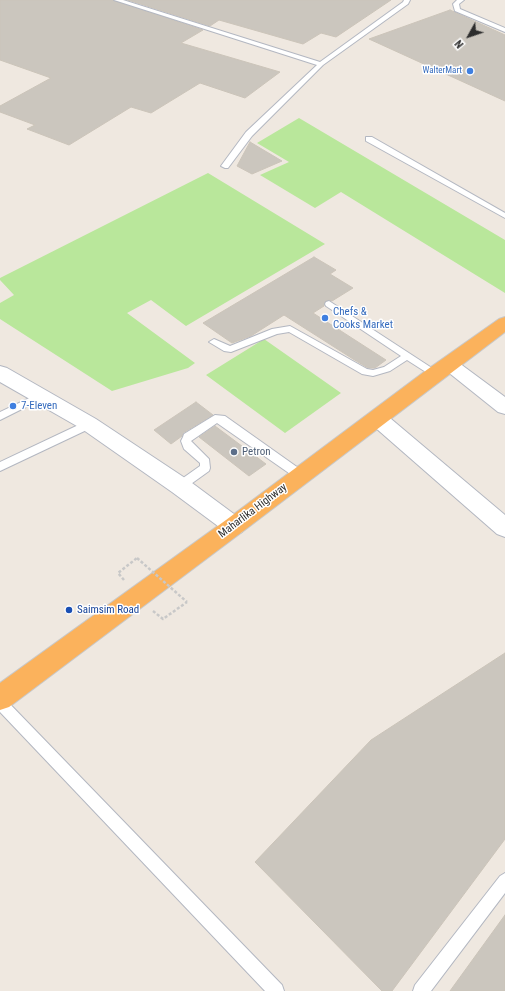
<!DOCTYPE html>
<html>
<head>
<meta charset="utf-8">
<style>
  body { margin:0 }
  #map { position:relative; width:505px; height:991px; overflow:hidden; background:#efe8e0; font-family:"Roboto Condensed",sans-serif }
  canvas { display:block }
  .north { position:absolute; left:449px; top:16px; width:40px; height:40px; -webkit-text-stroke:3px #fff; paint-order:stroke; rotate:230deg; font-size:11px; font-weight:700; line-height:16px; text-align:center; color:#2d2d2d }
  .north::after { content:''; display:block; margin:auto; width:14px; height:18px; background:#2d2d2d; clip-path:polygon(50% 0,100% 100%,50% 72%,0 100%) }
</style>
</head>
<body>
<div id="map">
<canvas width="505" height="991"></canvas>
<div class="north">N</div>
</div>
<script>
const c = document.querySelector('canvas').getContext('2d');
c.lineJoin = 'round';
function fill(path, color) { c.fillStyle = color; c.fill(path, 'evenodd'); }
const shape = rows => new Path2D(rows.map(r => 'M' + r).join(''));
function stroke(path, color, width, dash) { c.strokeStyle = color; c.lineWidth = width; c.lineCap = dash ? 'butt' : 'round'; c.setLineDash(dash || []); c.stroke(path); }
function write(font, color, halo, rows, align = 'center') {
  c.font = font + ' "Roboto Condensed",sans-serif'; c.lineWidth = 3; c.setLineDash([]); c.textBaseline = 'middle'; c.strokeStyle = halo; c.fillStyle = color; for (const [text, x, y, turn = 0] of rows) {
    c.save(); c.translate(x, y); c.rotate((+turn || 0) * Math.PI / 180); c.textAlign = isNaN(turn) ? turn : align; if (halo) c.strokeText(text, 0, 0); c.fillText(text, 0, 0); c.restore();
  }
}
fill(shape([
  [299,118,505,240,505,293,341,192,315,208,260,175,289,162,257,143],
  [208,173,325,244,186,326,151,300,127,313,195,363,188,368,112,391,0,319,0,303,14,295,0,280,0,278],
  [264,339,341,393,285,433,206,375]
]), '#b9e79b');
const building = shape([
  [0,0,113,0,203,30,181,43,280,72,245,98,200,83,151,113,131,107,69,145,27,129,35,125,0,112,0,106,51,78,0,60,0,0],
  [128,0,391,0,336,37,321,33,303,44,219,20,210,26,128,0],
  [450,10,505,35,505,101,369,39,450,10],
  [250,142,282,161,252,174,237,166,250,142],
  [314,257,336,270,330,274,353,288,332,301,329,300,326,301,324,303,324,306,313,313,386,360,375,368,368,368,353,359,284,315,251,336,232,343,203,323,314,257],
  [196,402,213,415,183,433,182,436,171,444,154,430,196,402],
  [215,426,266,464,249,476,199,437,215,426],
  [505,653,505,839,392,991,382,991,255,862,371,740,505,653],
  [505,915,505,991,450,991,505,915]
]);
fill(building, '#cbc6be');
stroke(building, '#cbc4b9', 1);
const service = shape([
  [114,0,123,0,320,62,403,2,404,0,410,0,408,4,323,65,252,136,228,168,225,168,221,166,246,132,317,65,114,0],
  [457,0,464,0,459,4,460,9,505,28,505,32,455,11,453,4,457,0],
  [366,137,372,137,505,213,505,218,366,141,366,137],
  [329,301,438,372,440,374,438,376,432,376,407,360,390,371,373,376,362,374,289,332,277,334,231,352,224,351,209,342,214,339,230,346,272,329,290,326,367,369,373,370,384,367,401,356,326,306,325,304,326,302,329,301],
  [40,393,45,396,44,398,0,420,0,412,40,393],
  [215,415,225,416,304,472,305,475,304,478,296,478,217,423,191,441,209,459,210,468,209,471,184,489,180,490,176,489,175,486,176,483,200,466,200,463,184,449,181,441,183,437,184,434,215,415],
  [89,420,93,421,94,424,93,427,0,471,0,462,89,420],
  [0,697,5,699,282,985,284,991,265,991,0,712,0,697],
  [505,873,505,893,431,991,413,991,415,985,500,876,505,873]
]);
const minor = shape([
  [449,358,455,360,505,397,505,414,498,412,443,368,440,364,443,360,449,358],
  [377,411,384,413,505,515,505,537,497,534,370,423,367,418,370,413,377,411]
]);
const tertiary = shape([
  [0,366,7,368,96,419,188,480,242,520,245,526,242,532,234,535,226,532,172,492,82,429,0,382,0,366]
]);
const trunk = shape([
  [505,317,505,332,242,532,9,707,0,710,0,683,226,520,428,369,499,319,505,317]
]);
stroke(service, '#b3b7c1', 2);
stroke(minor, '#b3b7c1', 2);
stroke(tertiary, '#b3b7c1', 2);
stroke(trunk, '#c8c8c8', 2);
stroke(shape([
  [124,580,118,573,137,558],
  [153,611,163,619,187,602]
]), '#c8c8c8', 2.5, [3, 2]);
fill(service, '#fff');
fill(minor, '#fff');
fill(tertiary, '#fff');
fill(trunk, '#fbb25c');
stroke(shape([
  [137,558,187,602]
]), '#c8c8c8', 2.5, [3, 2]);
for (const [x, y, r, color] of [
  [470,71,4,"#3f7fe0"],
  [325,318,4,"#3f7fe0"],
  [13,406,4,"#3f7fe0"],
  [234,452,4,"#5c6f8a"],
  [69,610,4,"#1a4fb4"]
]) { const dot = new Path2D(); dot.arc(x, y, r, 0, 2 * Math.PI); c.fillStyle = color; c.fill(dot); stroke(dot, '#fff', 1.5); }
write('9px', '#366cbe', '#fff', [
  ["WalterMart",462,71]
], 'right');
write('11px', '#366cbe', '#fff', [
  ["Chefs &",333,312],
  ["Cooks Market",333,325],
  ["7-Eleven",21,406]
], 'left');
write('11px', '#4e5e75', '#fff', [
  ["Petron",242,452]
], 'left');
write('11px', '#2d2d2d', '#fff', [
  ["Maharlika Highway",253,511,-37]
]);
write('11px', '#164399', '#fff', [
  ["Saimsim Road",77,610]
], 'left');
</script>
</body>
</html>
